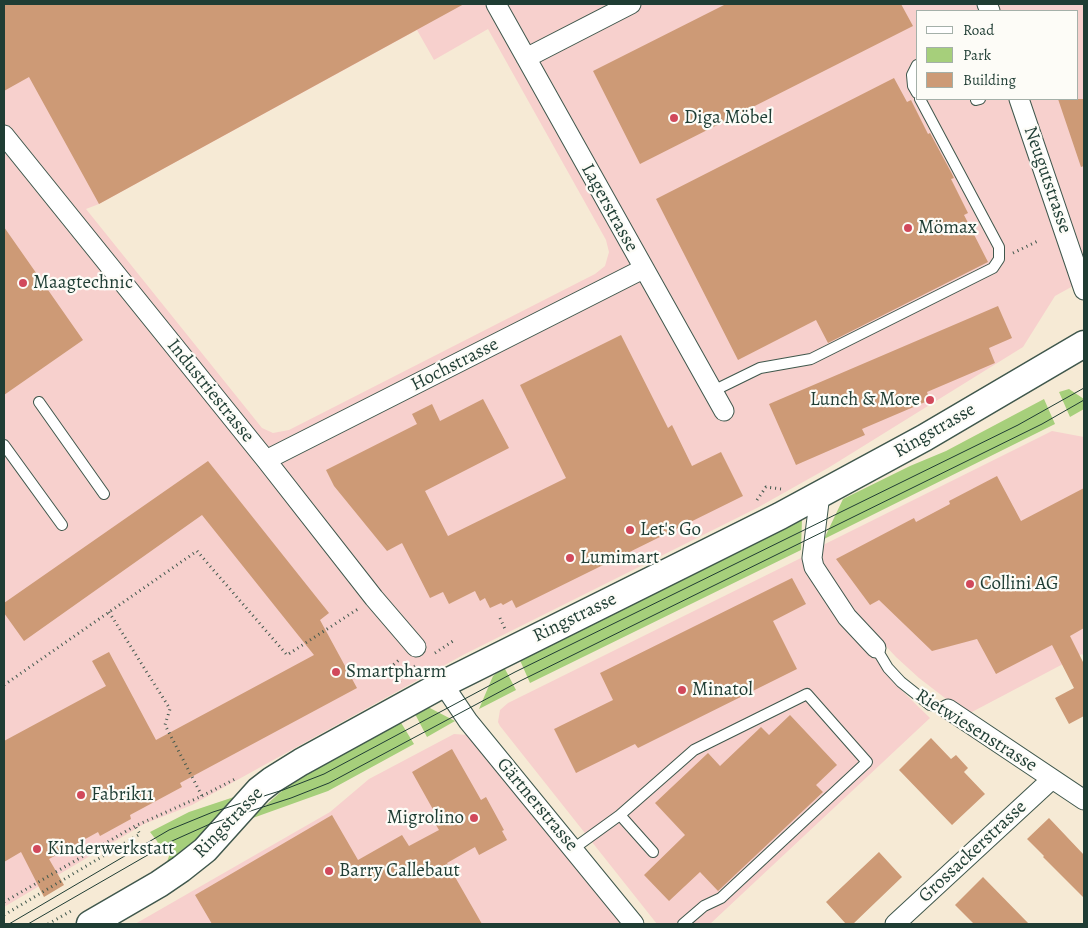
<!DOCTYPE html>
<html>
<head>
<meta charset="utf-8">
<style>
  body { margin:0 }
  #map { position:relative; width:1088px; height:928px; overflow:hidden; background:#f6ead5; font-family:Alegreya,serif }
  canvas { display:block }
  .frame { position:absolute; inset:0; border:5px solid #1f3d34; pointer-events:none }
  .legend { position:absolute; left:916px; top:10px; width:162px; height:90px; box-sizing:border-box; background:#fdfcf7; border:1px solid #a4b0a9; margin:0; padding:6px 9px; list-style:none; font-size:15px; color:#1f3d34 }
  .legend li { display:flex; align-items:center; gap:10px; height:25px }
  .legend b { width:25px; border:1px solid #a4b0a9 }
</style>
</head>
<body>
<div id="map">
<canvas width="1088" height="928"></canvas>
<div class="frame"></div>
<ul class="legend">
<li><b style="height:6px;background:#fff"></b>Road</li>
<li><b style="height:14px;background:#a6cf7b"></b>Park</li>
<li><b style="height:14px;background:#cd9a76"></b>Building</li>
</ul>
</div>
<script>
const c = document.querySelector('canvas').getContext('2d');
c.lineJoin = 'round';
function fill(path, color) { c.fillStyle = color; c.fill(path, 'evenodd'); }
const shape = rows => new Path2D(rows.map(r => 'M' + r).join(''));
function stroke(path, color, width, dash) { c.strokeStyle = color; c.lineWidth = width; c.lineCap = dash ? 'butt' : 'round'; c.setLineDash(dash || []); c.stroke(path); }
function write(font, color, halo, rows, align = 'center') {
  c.font = font + ' Alegreya,serif'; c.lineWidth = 4.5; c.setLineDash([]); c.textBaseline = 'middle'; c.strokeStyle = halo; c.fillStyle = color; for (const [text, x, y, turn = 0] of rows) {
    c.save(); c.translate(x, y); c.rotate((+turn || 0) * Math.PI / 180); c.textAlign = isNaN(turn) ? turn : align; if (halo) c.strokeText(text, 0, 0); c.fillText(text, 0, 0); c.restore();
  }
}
fill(shape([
  [4,4,1084,4,1084,280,1055,296,1023,347,828,468,757,508,463,655,192,805,144,824,4,907],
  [917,11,1077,11,1077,99,917,99],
  [488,29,606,240,609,252,605,266,595,274,289,430,273,433,262,428,86,209,99,204,417,30,434,60],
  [1052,431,1084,437,1084,657,1082,654,970,713,945,698,919,678,896,657,855,613,824,566,821,556,821,546],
  [803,557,892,681,930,718,710,924,657,924,500,726,498,722,500,710,508,703],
  [454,734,468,735,542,828,549,835,625,924,135,924,330,812,369,779]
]), '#f7d0cd');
fill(shape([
  [1069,389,1084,399,1084,409,1070,417,1059,392],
  [1044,399,1055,424,824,539,843,499,910,466,946,451],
  [802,519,801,550,530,683,519,658],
  [504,667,516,690,479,709,493,676],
  [426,706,455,721,427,737,414,712],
  [400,721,414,744,328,791,250,819,291,783],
  [234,797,195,841,167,862,170,853,168,852,162,854,157,841,150,832,189,812]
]), '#a6cf7b');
fill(shape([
  [4,4,464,4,99,204,29,77,4,91],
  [726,4,901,4,913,26,640,164,593,71],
  [894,78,907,102,911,100,928,134,930,133,951,172,954,178,951,179,968,213,964,215,988,262,828,343,816,320,738,360,656,199],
  [1058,99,1084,99,1084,166,1081,167],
  [4,227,83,340,4,395],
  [998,306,1012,338,989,348,995,363,927,392,930,400,862,429,865,435,796,465,769,404],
  [621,335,668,428,672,425,692,466,721,452,743,496,516,608,512,600,503,605,501,603,490,608,485,598,480,601,475,591,449,604,443,592,430,598,402,543,387,551,334,486,326,470,417,424,412,414,432,404,440,421,483,399,509,448,425,491,448,536,566,478,520,385],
  [208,461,329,613,320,620,357,688,180,783,182,787,130,815,131,819,100,836,98,832,49,859,64,885,44,897,21,852,4,862,4,741,106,686,92,661,109,652,156,740,314,655,202,515,24,641,4,613,4,603],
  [997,476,1021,521,1084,488,1084,628,1070,636,1084,664,1084,716,1069,724,1055,698,1074,688,1052,645,996,674,977,639,932,651,879,600,870,605,836,559,914,518,916,522,950,504,949,501],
  [792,578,806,604,773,621,797,669,638,748,635,744,576,773,554,729,613,700,600,673],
  [790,715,837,765,816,785,823,792,718,891,700,872,669,901,644,875,685,835,655,803,708,753,720,766,761,727,769,735],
  [931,738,951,759,956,755,968,768,964,772,985,794,952,825,899,770],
  [452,749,481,800,486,797,504,830,502,831,507,840,479,855,475,847,447,863,482,924,212,924,195,895,332,815,358,860,402,835,409,846,439,830,436,825,440,822,412,772],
  [1049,818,1084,855,1084,898,1043,857,1044,856,1027,839],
  [879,852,902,877,853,924,846,924,826,902],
  [983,877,1029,924,974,924,955,905]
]), '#cd9a76');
const service = shape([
  [917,65,912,75,913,86,917,93],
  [976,100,980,99],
  [713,391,760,368,811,359,993,268,999,259,999,247,920,99],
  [39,402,104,494],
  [4,445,62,525],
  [876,648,888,668,901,682,930,705,948,709],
  [620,815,653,852],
  [573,849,620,815,694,750,807,694,867,762,721,898,704,906,683,924]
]);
const minor = shape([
  [496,4,724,411],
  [987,4,990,11],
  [526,58,631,4],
  [1019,99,1084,290],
  [4,135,266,460,374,598,416,647],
  [266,460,643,269],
  [820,494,812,558,814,567,847,617,876,648],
  [443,684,468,721,634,924],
  [948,709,1084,800],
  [895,924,1052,779]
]);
const secondary = shape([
  [90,924,159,884,181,869,205,850,259,790,272,780,301,762,443,684,780,516,924,438,1084,344]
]);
stroke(service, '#3f574c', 12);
stroke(minor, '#3f574c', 21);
stroke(secondary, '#3f574c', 29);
stroke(shape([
  [1013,253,1040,240],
  [757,500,766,487,781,489],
  [109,612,170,709,165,725,202,796],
  [500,618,505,629],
  [435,653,453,641],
  [398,678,415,666],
  [400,682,392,666,400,659],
  [4,685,197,551,287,655,358,609],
  [4,902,135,826,202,796,237,778],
  [4,915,140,834,135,826],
  [48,924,71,911]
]), '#3f574c', 3, [1, 4]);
stroke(service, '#fff', 10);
stroke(minor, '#fff', 19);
stroke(secondary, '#fff', 26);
stroke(shape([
  [9,924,169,830,213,812,283,790,324,774,515,672,1018,425,1084,388],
  [28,924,172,841,210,824,291,798,329,783,520,681,1042,424,1084,400]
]), '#1f3d34', 1);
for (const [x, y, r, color] of [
  [674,118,5,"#d1495b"],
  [908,228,5,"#d1495b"],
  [23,283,5,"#d1495b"],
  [930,400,5,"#d1495b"],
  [630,530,5,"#d1495b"],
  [570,558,5,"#d1495b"],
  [970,584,5,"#d1495b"],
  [336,672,5,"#d1495b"],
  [682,690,5,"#d1495b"],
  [81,795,5,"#d1495b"],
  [474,818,5,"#d1495b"],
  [37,849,5,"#d1495b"],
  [329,871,5,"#d1495b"]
]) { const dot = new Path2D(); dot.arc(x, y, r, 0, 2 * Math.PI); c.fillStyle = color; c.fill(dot); stroke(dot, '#fdfcf7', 2); }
write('19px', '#1f3d34', '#fdfcf7', [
  ["Diga Möbel",684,118],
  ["Mömax",918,228],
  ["Maagtechnic",33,283],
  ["Lunch & More",920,400,"right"],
  ["Let's Go",640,530],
  ["Lumimart",580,558],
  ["Collini AG",980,584],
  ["Smartpharm",346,672],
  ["Minatol",692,690],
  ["Fabrik11",91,795],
  ["Migrolino",464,818,"right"],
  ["Kinderwerkstatt",47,849],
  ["Barry Callebaut",339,871]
], 'left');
write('19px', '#1f3d34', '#fdfcf7', [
  ["Neugutstrasse",1047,180,71],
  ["Lagerstrasse",609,208,61],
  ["Hochstrasse",455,365,-27],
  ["Industriestrasse",210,391,51],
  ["Ringstrasse",935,431,-30],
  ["Ringstrasse",575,618,-26],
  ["Rietwiesenstrasse",976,731,32],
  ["Gärtnerstrasse",537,805,50],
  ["Ringstrasse",229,823,-46],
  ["Grossackerstrasse",973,852,-43]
]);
</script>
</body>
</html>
